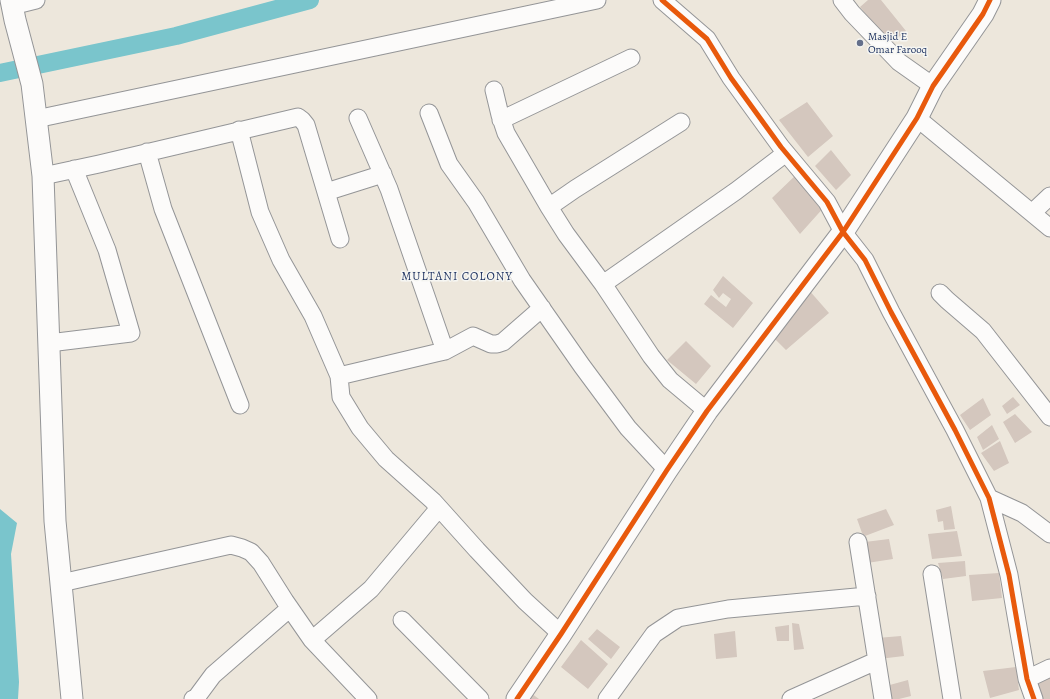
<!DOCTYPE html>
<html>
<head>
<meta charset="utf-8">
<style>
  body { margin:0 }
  canvas { display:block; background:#ede7dc }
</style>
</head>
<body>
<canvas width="1050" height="699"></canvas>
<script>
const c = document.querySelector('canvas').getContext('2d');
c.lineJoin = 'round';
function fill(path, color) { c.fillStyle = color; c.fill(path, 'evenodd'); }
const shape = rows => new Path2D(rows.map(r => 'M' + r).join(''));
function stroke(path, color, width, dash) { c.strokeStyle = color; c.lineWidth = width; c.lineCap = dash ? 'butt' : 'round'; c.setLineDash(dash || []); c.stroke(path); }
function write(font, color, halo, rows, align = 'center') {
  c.font = font + ' Alegreya,serif'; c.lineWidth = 3; c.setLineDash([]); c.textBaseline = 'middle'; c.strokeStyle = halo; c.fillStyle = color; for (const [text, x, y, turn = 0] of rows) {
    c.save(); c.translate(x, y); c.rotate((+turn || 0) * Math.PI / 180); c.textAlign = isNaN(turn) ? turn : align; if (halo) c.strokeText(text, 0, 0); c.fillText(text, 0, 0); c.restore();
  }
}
fill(shape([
  [0,509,17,523,11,554,19,682,18,699,0,699]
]), '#7ac5cc');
stroke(shape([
  [0,73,176,36,310,0]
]), '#7ac5cc', 18);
fill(shape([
  [868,0,881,0,906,31,890,44,860,7],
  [807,102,833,136,808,157,779,120],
  [831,150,851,175,836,190,815,166],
  [799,172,826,205,800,234,772,198],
  [723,276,753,303,733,328,704,304,711,295,726,307,731,299,723,293,719,298,713,290],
  [808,289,829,313,786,350,771,335],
  [686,341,711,366,696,384,667,360],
  [1013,397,1020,405,1007,414,1002,406],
  [983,398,991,415,970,430,960,415],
  [1015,414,1032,432,1015,443,1003,422],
  [992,425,999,439,983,450,977,437],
  [1000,441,1009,463,994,471,981,453],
  [951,506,955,529,944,530,943,521,938,522,936,510],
  [886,509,894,525,865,536,862,533,857,519],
  [957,531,962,556,932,559,928,534],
  [889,539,893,559,867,563,865,542],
  [965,561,966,576,943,579,938,563],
  [999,573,1002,598,972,601,969,575],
  [792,623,799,624,804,649,794,650],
  [789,625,789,641,777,641,775,627],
  [597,629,620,647,611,659,588,639],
  [735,631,737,657,716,659,714,634],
  [901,636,904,656,879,659,877,638],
  [581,640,608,664,588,689,561,667],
  [1016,667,1019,690,990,698,983,671],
  [1050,676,1050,699,1040,699,1034,687],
  [908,680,911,696,899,699,890,699,886,686],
  [528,691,539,699,522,699]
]), '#d4c7be');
const minor = shape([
  [662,0,707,39,731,78,781,147,827,202,843,232,865,260,891,312,955,430,989,498,1009,575,1027,679,1034,699],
  [842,0,852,13,899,62,933,86],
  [12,6,36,0],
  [494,90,500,115,506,133,549,207,566,234,603,284,651,356,670,380,707,411],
  [429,113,449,164,476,202,522,280,582,366,628,428,667,470],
  [358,118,389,189,445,351],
  [917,118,1050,228],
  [36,119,597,0],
  [501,120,631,58],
  [239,130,260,212,281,260,313,316,339,376,341,397,360,428,386,459,433,501,477,550,525,601,561,634],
  [147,152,163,209,240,405],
  [43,176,99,164,298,117,302,120,306,125,340,239],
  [326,192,383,174],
  [549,207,575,189,681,122],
  [1032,213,1050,196],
  [603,284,736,191,786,153],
  [940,293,947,300,983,331,1050,417],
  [49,343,131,333,107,250,74,169],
  [339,376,436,353,445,351,473,336,491,344,497,344,503,342,542,308],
  [989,498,1022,513,1050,534],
  [858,542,883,699],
  [932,574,952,699],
  [61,583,231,545,242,548,251,552,261,563,285,601,312,640,368,699],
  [402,620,480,699],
  [312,640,371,589,439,508],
  [1027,679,1050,668],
  [193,699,196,698,213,675,290,608],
  [607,699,654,634,678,618,728,609,867,596],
  [791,699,876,661]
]);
const tertiary = shape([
  [11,0,15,20,32,84,43,176,55,521,72,699],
  [517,699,561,634,667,470,707,411,843,232,917,118,933,86,983,14,990,0]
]);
stroke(minor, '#949597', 19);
stroke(tertiary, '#949597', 23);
stroke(minor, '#fcfbfa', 17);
stroke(tertiary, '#fcfbfa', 21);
stroke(shape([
  [662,0,707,39,731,78,781,147,827,202,843,232,865,260,891,312,955,430,989,498,1009,575,1027,679,1034,699],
  [517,699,561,634,667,470,707,411,843,232,917,118,933,86,983,14,990,0]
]), '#e8590c', 5);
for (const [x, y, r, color] of [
  [860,43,4,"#646f8a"]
]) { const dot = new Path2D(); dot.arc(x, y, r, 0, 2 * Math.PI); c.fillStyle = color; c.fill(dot); stroke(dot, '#f6f6f2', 1.5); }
write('11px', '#1b2f5e', '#f6f6f2', [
  ["Masjid E",868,37],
  ["Omar Farooq",868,50]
], 'left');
c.letterSpacing = '1px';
write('12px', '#1b2f5e', '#f6f6f2', [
  ["MULTANI COLONY",457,277]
]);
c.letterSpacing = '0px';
</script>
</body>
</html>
